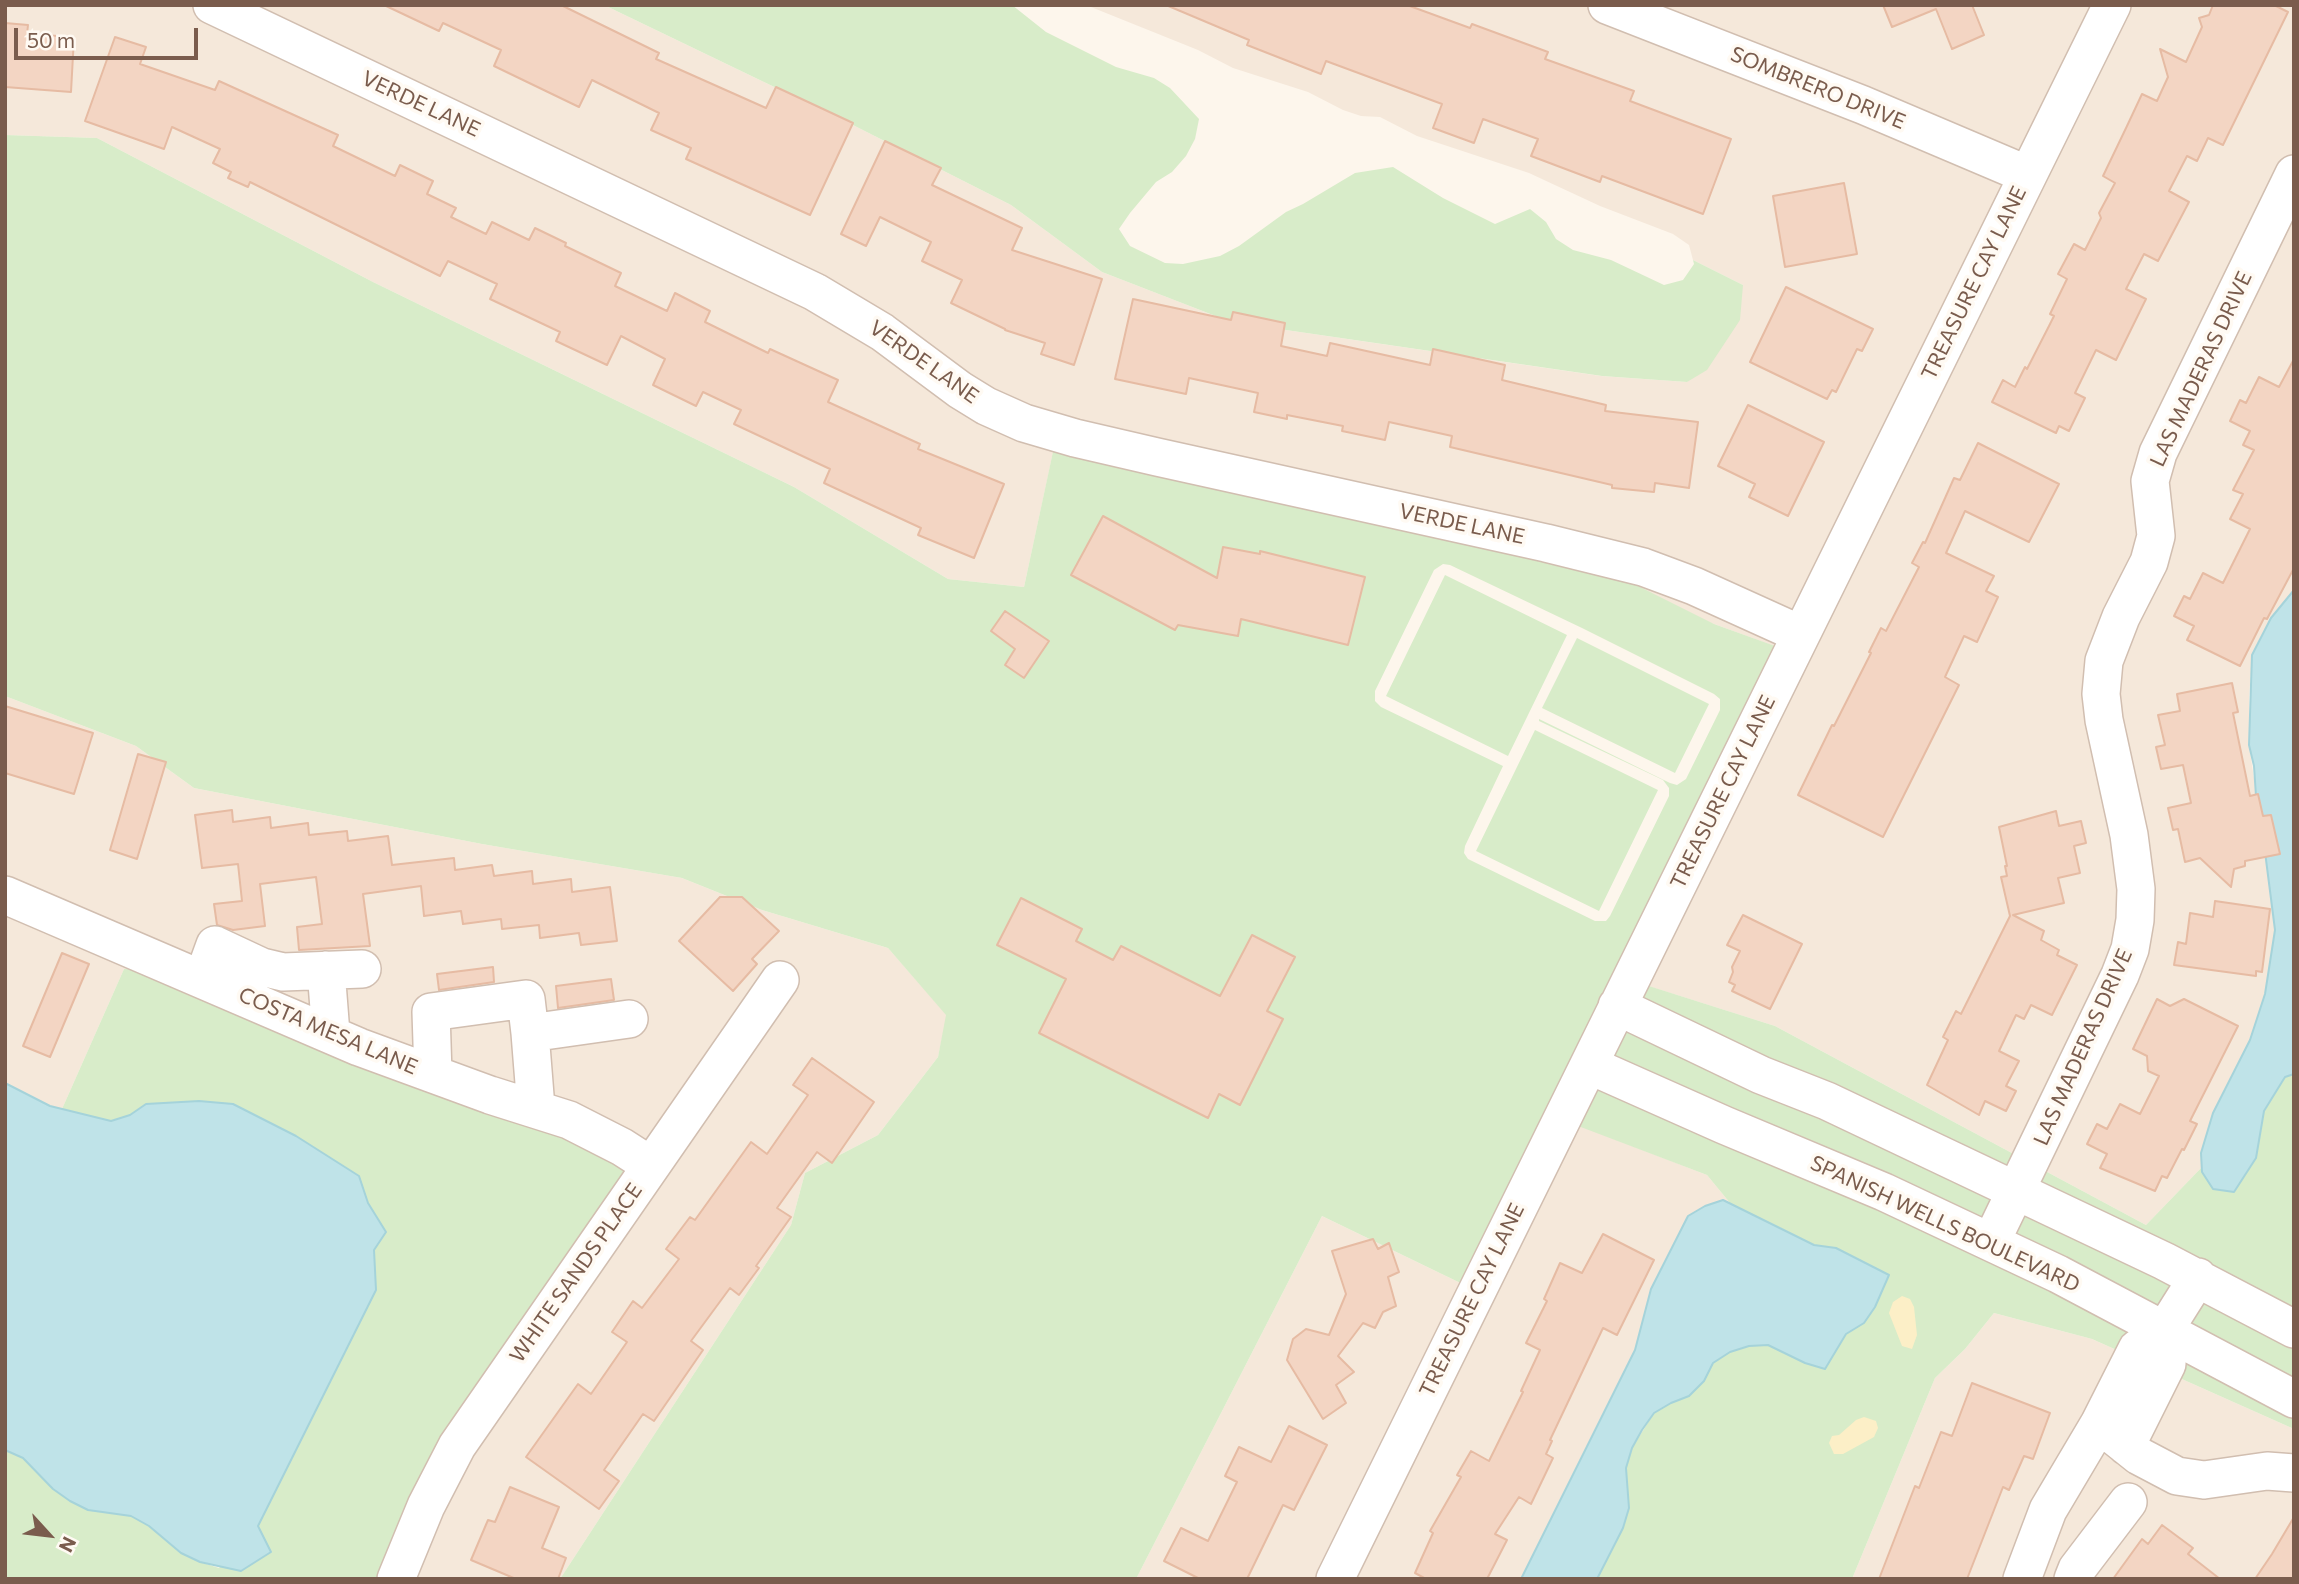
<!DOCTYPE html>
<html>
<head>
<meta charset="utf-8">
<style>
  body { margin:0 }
  #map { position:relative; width:2299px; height:1584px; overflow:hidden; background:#fdf6ec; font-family:Commissioner,sans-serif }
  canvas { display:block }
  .frame { position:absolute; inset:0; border:7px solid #7a5c4d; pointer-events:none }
  .north { position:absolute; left:14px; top:1500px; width:70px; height:70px; -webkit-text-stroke:5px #fffaf3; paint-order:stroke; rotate:117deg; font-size:19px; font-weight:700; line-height:28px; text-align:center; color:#7a5c4d }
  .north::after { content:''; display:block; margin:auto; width:24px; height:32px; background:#7a5c4d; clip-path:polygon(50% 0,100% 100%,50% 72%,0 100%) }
  .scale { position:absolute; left:14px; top:28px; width:184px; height:32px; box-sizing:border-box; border:4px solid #7a5c4d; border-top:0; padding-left:9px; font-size:21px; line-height:24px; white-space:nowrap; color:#7a5c4d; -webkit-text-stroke:5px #fffaf3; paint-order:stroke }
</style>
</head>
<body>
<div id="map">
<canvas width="2299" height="1584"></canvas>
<div class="frame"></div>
<div class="north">N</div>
<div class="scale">50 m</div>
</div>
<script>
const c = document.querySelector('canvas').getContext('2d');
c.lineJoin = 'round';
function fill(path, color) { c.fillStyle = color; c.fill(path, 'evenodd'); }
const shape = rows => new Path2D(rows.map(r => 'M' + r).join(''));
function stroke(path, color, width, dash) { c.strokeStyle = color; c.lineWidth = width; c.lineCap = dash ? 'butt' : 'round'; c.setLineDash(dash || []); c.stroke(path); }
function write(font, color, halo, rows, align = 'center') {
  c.font = font + ' Commissioner,sans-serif'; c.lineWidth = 7; c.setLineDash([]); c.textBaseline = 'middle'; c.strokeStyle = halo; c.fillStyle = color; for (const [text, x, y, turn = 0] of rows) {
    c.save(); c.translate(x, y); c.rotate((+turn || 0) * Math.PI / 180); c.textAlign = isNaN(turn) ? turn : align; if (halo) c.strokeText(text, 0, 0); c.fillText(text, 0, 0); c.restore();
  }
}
fill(shape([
  [5,5,604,5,847,122,1011,205,1102,272,1231,322,1601,376,1687,382,1743,285,1693,260,1689,245,1673,234,1600,206,1529,173,1417,136,1380,117,1361,116,1343,110,1308,92,1233,68,1198,50,1086,5,2294,5,2294,590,2271,618,2252,655,2249,699,2249,745,2270,886,2275,930,2265,994,2250,1040,2213,1113,2201,1153,2202,1167,2146,1225,1775,1026,1629,980,1785,650,1714,624,1054,448,1024,587,948,579,794,487,373,282,97,138,5,135],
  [5,696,136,746,194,788,482,844,682,878,762,910,888,948,947,1015,938,1057,878,1135,805,1173,791,1225,560,1579,401,1579,124,969,62,1109,50,1106,5,1083],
  [1565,1120,1707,1175,1730,1203,1723,1200,1705,1206,1688,1216,1651,1289,1635,1350,1521,1579,1136,1579,1322,1216,1479,1292],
  [1994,1313,2092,1339,2294,1429,2294,1579,1852,1579,1935,1378,1965,1349]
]), '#f5e8da');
fill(shape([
  [604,5,1012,5,1046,32,1116,67,1154,78,1170,88,1199,119,1195,139,1186,156,1172,172,1156,182,1130,213,1119,229,1130,246,1165,263,1183,264,1220,256,1239,246,1286,212,1303,204,1355,173,1393,167,1443,198,1495,224,1530,209,1546,222,1556,239,1573,250,1611,260,1664,285,1683,280,1694,264,1693,260,1743,285,1740,320,1707,370,1687,382,1602,376,1231,322,1102,272,1011,205,847,122],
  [5,135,97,138,373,282,794,487,948,579,1024,587,1054,447,1614,574,1714,624,1786,650,1630,980,1775,1026,2146,1225,2202,1167,2202,1173,2256,1158,2264,1112,2285,1077,2294,1074,2294,1429,2092,1339,1994,1313,1965,1349,1935,1378,1852,1579,1597,1579,1623,1528,1629,1508,1626,1468,1632,1448,1654,1413,1671,1403,1689,1396,1704,1381,1713,1363,1730,1352,1749,1346,1769,1345,1805,1363,1825,1369,1846,1334,1864,1323,1889,1275,1836,1248,1815,1245,1730,1203,1707,1175,1565,1121,1479,1292,1322,1216,1136,1579,560,1579,791,1225,805,1173,878,1135,938,1057,946,1015,888,948,762,910,682,878,482,844,194,788,136,746,5,696],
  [1443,564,1450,565,1582,628,1714,694,1720,699,1720,710,1686,779,1677,785,1670,783,1539,719,1539,721,1663,780,1669,788,1669,796,1610,916,1606,921,1595,921,1468,859,1464,853,1465,846,1503,766,1381,707,1375,701,1375,691,1434,570],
  [1445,575,1567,635,1508,756,1386,696],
  [1577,638,1709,704,1675,773,1542,708],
  [1535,730,1658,790,1599,911,1476,851],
  [124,969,141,969,630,1156,618,1196,505,1372,401,1579,5,1579,5,1450,23,1458,53,1489,70,1501,88,1510,131,1516,149,1526,181,1553,200,1562,219,1568,258,1526,376,1290,374,1250,386,1232,368,1203,359,1176,296,1136,232,1104,199,1101,146,1104,130,1115,111,1121,62,1109]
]), '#d8ecc9');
fill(shape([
  [1902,1296,1910,1299,1914,1307,1917,1335,1912,1349,1902,1346,1889,1313,1893,1302],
  [1864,1417,1876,1421,1878,1428,1874,1437,1843,1454,1834,1454,1829,1443,1832,1436,1839,1435,1856,1420]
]), '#fcefc7');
const water = shape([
  [2294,590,2294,1074,2285,1077,2264,1111,2256,1158,2234,1192,2213,1189,2202,1172,2201,1153,2213,1113,2250,1040,2265,994,2275,930,2264,844,2258,826,2254,766,2249,745,2252,655,2271,618,2294,590],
  [5,1083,50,1106,111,1121,130,1115,146,1104,199,1101,233,1104,296,1136,359,1176,368,1203,386,1232,374,1250,376,1290,258,1526,271,1552,241,1571,200,1562,181,1553,149,1526,131,1516,88,1510,70,1501,53,1489,23,1458,5,1450,5,1083],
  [1723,1200,1814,1245,1836,1248,1889,1275,1875,1307,1864,1323,1846,1334,1825,1369,1805,1363,1768,1345,1749,1346,1730,1352,1713,1363,1704,1381,1689,1396,1671,1403,1654,1413,1642,1430,1632,1448,1626,1468,1629,1508,1623,1528,1597,1579,1521,1579,1635,1350,1651,1289,1688,1216,1705,1206,1723,1200]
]);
fill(water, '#bfe3e8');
stroke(water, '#a5d3da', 2);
const building = shape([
  [384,5,561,5,659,53,656,59,766,108,776,87,853,123,810,215,686,159,691,148,651,130,659,113,592,80,579,107,494,66,501,50,443,23,439,31,384,5],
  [1166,5,1407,5,1470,28,1472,24,1548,52,1545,59,1634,91,1630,101,1731,139,1703,214,1602,176,1600,182,1531,156,1538,139,1483,119,1474,143,1433,128,1442,104,1326,61,1321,74,1247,45,1249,40,1166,5],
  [1883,5,1972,5,1984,35,1952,49,1936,9,1892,27,1883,5],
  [2213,5,2274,5,2288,12,2223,145,2208,138,2197,161,2187,156,2169,191,2189,202,2158,261,2144,254,2126,289,2146,299,2116,360,2096,350,2075,393,2085,398,2069,431,2059,426,2056,433,1992,402,2003,380,2015,387,2025,367,2027,369,2049,326,2054,316,2050,314,2067,279,2058,274,2074,244,2085,250,2101,218,2099,213,2115,183,2103,176,2127,126,2142,94,2157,101,2168,77,2160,49,2186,62,2202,27,2199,18,2209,15,2213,5],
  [5,23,28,25,27,34,74,37,71,92,5,87,5,23],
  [115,37,146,47,140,64,215,90,219,81,338,135,333,146,395,176,400,165,433,181,427,194,456,208,451,217,486,234,492,222,529,240,535,228,566,243,565,246,621,273,615,286,667,311,675,293,710,311,705,322,768,353,770,349,838,380,828,402,920,444,918,449,1004,484,974,558,918,535,921,528,824,483,830,469,734,424,741,410,703,392,696,406,653,385,665,359,621,336,607,365,556,341,560,332,490,299,497,284,448,261,440,276,250,182,248,187,228,178,231,172,213,163,220,149,172,127,164,149,85,121,115,37],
  [885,141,941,168,932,185,1022,228,1012,250,1102,279,1074,365,1041,354,1045,343,1005,330,1005,329,951,303,962,280,922,261,931,242,880,217,866,246,841,234,885,141],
  [1844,183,1857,254,1785,267,1773,196,1844,183],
  [1786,287,1873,329,1862,351,1857,349,1836,392,1832,390,1827,399,1750,362,1786,287],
  [1133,299,1231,320,1233,312,1285,323,1281,346,1327,356,1330,343,1430,365,1433,349,1505,365,1502,380,1606,405,1605,411,1698,422,1689,488,1655,483,1654,492,1612,488,1612,485,1450,447,1452,436,1389,422,1385,440,1342,431,1343,426,1287,415,1287,419,1254,412,1258,393,1189,378,1186,394,1115,379,1133,299],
  [2294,359,2294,568,2267,619,2264,618,2240,666,2187,640,2194,626,2174,616,2184,596,2190,599,2203,573,2223,583,2250,529,2230,519,2243,494,2233,490,2254,450,2243,445,2250,431,2230,421,2240,400,2246,403,2259,377,2279,387,2294,359],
  [1748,405,1824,442,1788,516,1749,497,1755,484,1718,466,1748,405],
  [1978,443,2059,484,2029,542,1965,511,1946,553,1994,576,1986,591,1998,597,1977,642,1964,636,1945,677,1959,685,1883,837,1798,795,1832,725,1834,726,1871,653,1869,652,1881,628,1886,631,1919,567,1912,563,1923,542,1925,543,1954,478,1960,480,1978,443],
  [1103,516,1217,578,1223,547,1260,554,1260,551,1365,577,1348,645,1241,619,1238,636,1178,625,1175,630,1071,575,1103,516],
  [1005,611,1049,641,1024,678,1005,665,1015,649,991,631,1005,611],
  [2232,683,2238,712,2233,713,2250,796,2258,794,2263,816,2271,815,2280,854,2245,861,2245,866,2234,869,2231,887,2200,858,2185,862,2178,829,2173,830,2168,808,2191,803,2183,765,2161,769,2156,747,2165,745,2158,715,2180,711,2177,694,2232,683],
  [5,706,93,733,74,794,5,773,5,706],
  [138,754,166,762,137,859,110,850,138,754],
  [232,810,233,822,270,817,271,828,308,823,309,835,347,831,348,841,388,836,392,865,454,858,455,870,492,865,494,876,532,871,533,884,571,879,572,892,610,887,617,941,581,945,579,933,540,938,539,925,502,929,501,919,463,924,461,911,424,916,421,886,363,894,370,946,299,950,297,927,322,924,316,877,260,884,265,926,233,930,217,925,214,904,242,901,238,864,202,868,195,815,232,810],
  [2056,811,2059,826,2081,821,2086,843,2074,846,2080,873,2058,878,2064,903,2013,915,2044,931,2041,940,2059,950,2057,955,2077,965,2052,1015,2031,1005,2024,1019,2016,1015,1999,1051,2019,1061,2006,1086,2016,1091,2006,1111,1985,1101,1979,1115,1927,1085,1948,1040,1943,1037,1956,1011,1961,1014,2010,916,2001,877,2007,876,2005,866,2007,866,1999,827,2056,811],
  [720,897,742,897,779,931,752,959,757,964,733,991,679,941,720,897],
  [1021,898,1082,929,1076,941,1113,960,1121,946,1220,996,1252,935,1295,957,1267,1011,1283,1019,1240,1105,1219,1094,1208,1118,1039,1033,1066,979,997,945,1021,898],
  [2215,901,2270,909,2262,972,2256,971,2256,976,2174,965,2178,942,2186,944,2190,913,2213,917,2215,901],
  [1743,915,1802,944,1770,1009,1732,991,1735,985,1729,982,1733,972,1732,967,1740,951,1727,945,1743,915],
  [62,953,89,964,50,1057,23,1046,62,953],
  [493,967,494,982,439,990,437,974,493,967],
  [611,979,614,1000,558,1008,556,986,611,979],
  [2157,999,2170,1006,2184,999,2238,1026,2190,1121,2197,1124,2184,1150,2182,1149,2167,1178,2162,1176,2155,1191,2100,1168,2107,1154,2087,1144,2097,1124,2107,1129,2120,1104,2140,1114,2159,1076,2148,1071,2147,1056,2133,1049,2157,999],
  [812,1058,874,1102,832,1163,817,1152,777,1208,791,1217,756,1266,759,1268,739,1295,730,1288,691,1341,703,1350,654,1421,643,1414,604,1470,619,1481,599,1509,526,1457,578,1384,591,1394,627,1342,612,1332,633,1301,642,1308,679,1259,666,1249,690,1217,695,1220,751,1142,767,1154,808,1095,793,1085,812,1058],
  [1603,1234,1654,1260,1617,1335,1603,1328,1550,1440,1552,1441,1546,1454,1553,1458,1531,1504,1519,1497,1495,1534,1507,1540,1487,1579,1426,1579,1415,1573,1433,1533,1430,1531,1461,1477,1457,1475,1471,1451,1489,1461,1523,1392,1521,1391,1540,1350,1526,1343,1547,1301,1544,1299,1560,1263,1582,1273,1603,1234],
  [1373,1239,1378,1249,1389,1243,1399,1272,1388,1277,1396,1306,1383,1312,1375,1328,1363,1323,1338,1356,1354,1372,1336,1385,1346,1403,1323,1419,1287,1360,1293,1339,1306,1329,1329,1335,1346,1294,1332,1251,1373,1239],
  [1972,1383,2050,1413,2033,1459,2024,1456,2009,1490,2003,1487,1967,1579,1879,1579,1915,1486,1919,1488,1941,1432,1952,1436,1972,1383],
  [1289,1426,1327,1445,1294,1510,1283,1505,1247,1579,1200,1579,1164,1561,1181,1528,1208,1541,1237,1482,1225,1476,1239,1447,1271,1462,1289,1426],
  [510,1487,559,1507,542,1548,566,1558,558,1579,516,1579,471,1560,488,1520,495,1522,510,1487],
  [2294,1517,2294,1579,2255,1579,2272,1554,2294,1517],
  [2162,1525,2193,1548,2188,1554,2220,1579,2113,1579,2142,1539,2148,1544,2162,1525]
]);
fill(building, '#f3d5c3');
stroke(building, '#e6bba3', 2);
const minor = shape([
  [212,5,815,292,882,332,960,390,986,406,1024,423,1075,438,1157,457,1546,543,1643,567,1694,586,1800,634],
  [1607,5,1863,105,2028,175],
  [5,895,359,1047,490,1095,569,1120,622,1147,650,1165],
  [326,970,331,1034],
  [203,978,215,945,262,967,283,972,362,969],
  [1617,1006,1761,1075,1827,1101,2164,1261,2294,1329],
  [530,1033,536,1108],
  [1589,1065,1724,1125,1884,1192,2058,1274,2294,1399],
  [433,1074,431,1012,526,999,530,1033,629,1019],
  [1991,1242,2120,975,2130,949,2135,920,2136,889,2129,835,2104,720,2101,694,2104,661,2121,617,2149,562,2156,536,2150,481,2158,453,2294,174],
  [2099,1424,2139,1456,2177,1476,2204,1480,2267,1471,2294,1473],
  [2126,1446,2167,1364,2164,1331],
  [396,1579,426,1506,457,1446,780,980],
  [1335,1579,2112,5],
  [2022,1579,2048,1510,2099,1424,2137,1349,2164,1331,2198,1277],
  [2073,1579,2077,1569,2128,1502]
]);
stroke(minor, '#d1beb0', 40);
stroke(minor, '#fff', 37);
write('21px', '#7a5c4d', '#fffaf3', [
  ["SOMBRERO DRIVE",1818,88,22],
  ["VERDE LANE",421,104,25],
  ["TREASURE CAY LANE",1974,283,-64],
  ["VERDE LANE",924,362,35],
  ["LAS MADERAS DRIVE",2201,369,-65],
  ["VERDE LANE",1462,524,12],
  ["TREASURE CAY LANE",1723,792,-64],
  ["COSTA MESA LANE",328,1031,23],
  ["LAS MADERAS DRIVE",2083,1047,-66],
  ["SPANISH WELLS BOULEVARD",1945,1224,25],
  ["WHITE SANDS PLACE",576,1273,-55],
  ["TREASURE CAY LANE",1472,1300,-64]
]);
</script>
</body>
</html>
